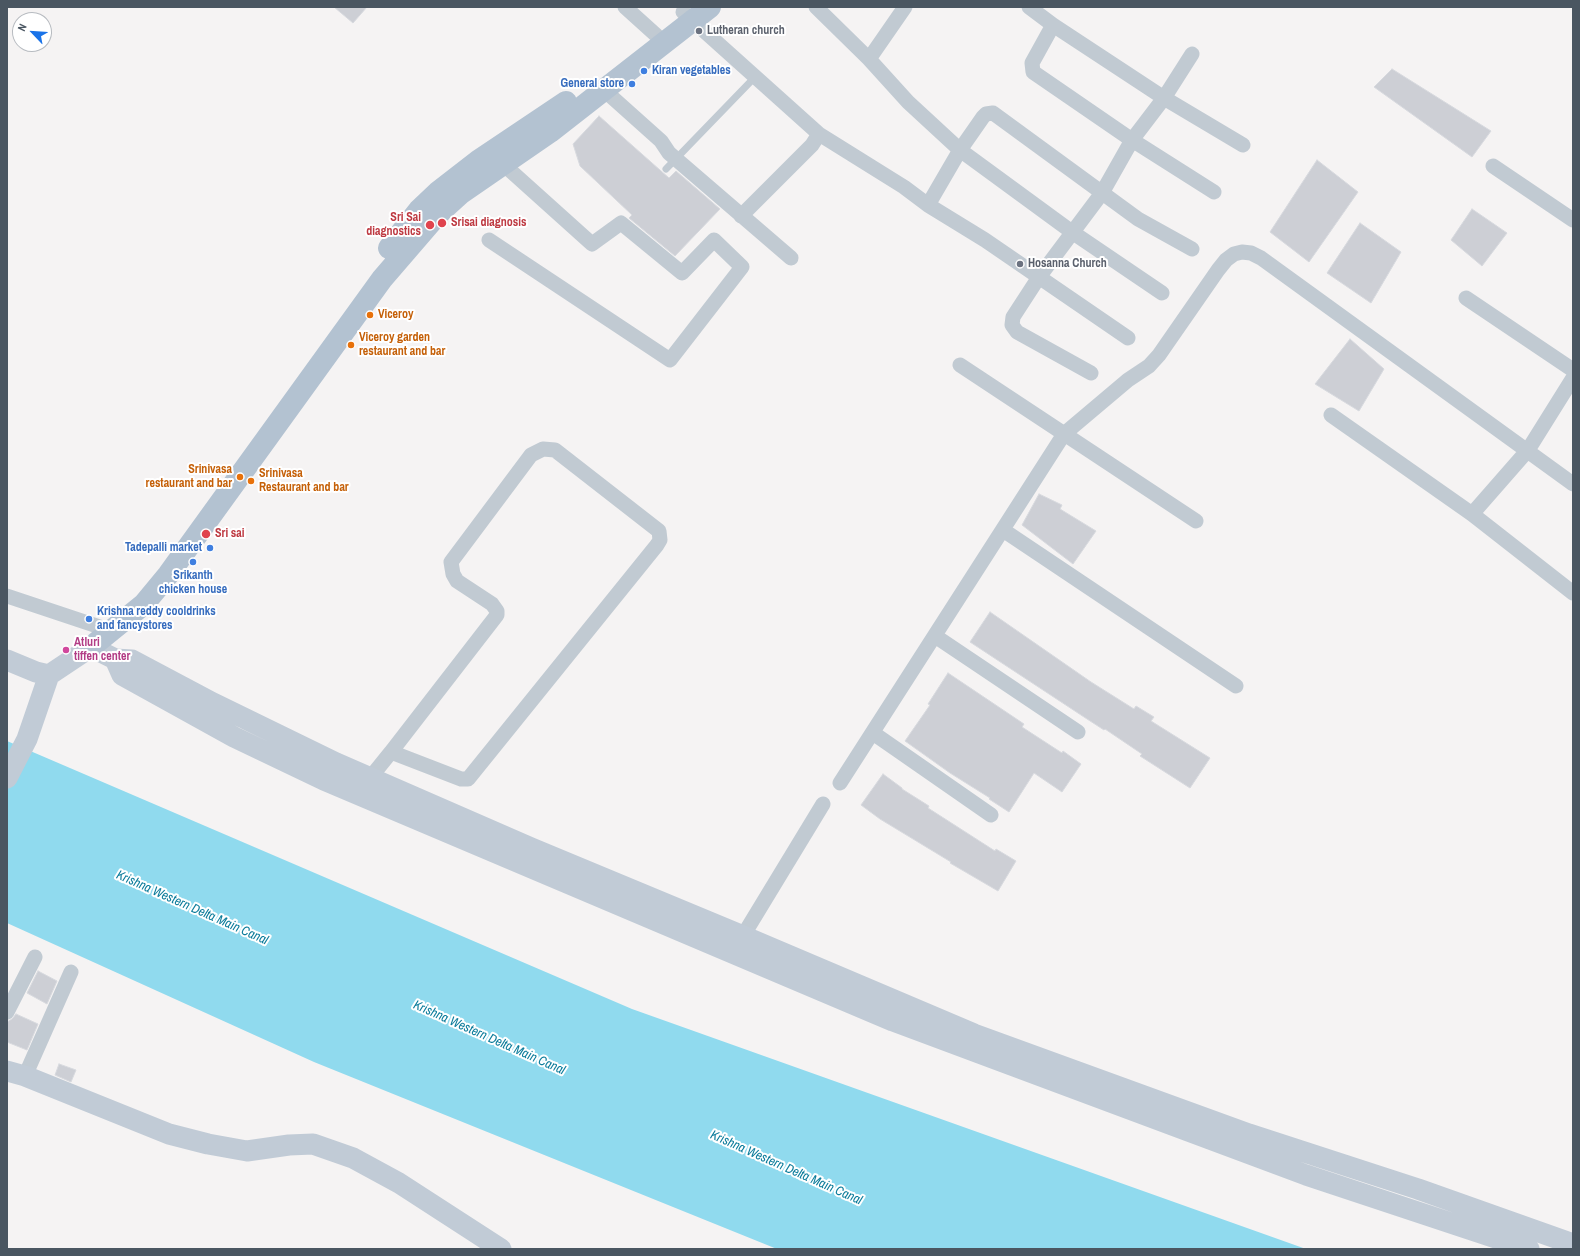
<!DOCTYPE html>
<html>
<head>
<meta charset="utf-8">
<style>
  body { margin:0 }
  #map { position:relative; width:1580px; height:1256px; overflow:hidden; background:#f5f3f3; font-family:"Archivo Narrow",sans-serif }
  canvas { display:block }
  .frame { position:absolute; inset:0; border:8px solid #4a5661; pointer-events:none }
  .north { position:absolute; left:12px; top:12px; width:40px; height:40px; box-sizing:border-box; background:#fff; border:1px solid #b7bbc0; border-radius:50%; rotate:295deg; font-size:11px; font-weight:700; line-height:16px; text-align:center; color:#4a5661 }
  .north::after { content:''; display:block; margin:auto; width:14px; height:18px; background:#1a73e8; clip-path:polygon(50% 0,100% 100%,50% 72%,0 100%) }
</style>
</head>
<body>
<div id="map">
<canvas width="1580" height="1256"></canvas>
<div class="frame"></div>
<div class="north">N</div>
</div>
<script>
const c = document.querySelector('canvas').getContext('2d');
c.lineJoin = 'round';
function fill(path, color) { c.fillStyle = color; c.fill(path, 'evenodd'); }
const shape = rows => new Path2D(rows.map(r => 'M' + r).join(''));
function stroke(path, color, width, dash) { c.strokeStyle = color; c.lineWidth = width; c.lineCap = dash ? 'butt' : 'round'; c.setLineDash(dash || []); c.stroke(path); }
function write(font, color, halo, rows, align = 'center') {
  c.font = font + ' "Archivo Narrow",sans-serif'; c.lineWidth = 4; c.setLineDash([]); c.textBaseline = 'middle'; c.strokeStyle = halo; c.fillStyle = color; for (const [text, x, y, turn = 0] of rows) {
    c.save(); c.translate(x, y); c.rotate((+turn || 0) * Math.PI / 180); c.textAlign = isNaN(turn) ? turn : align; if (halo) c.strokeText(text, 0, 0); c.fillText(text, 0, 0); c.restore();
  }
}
fill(shape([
  [7,741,632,1009,1306,1249,777,1249,314,1062,7,923]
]), '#90daee');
const building = shape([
  [334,7,367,7,353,23,334,7],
  [1392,69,1491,131,1472,157,1374,87,1392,69],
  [599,116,669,178,676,171,720,209,675,256,629,218,632,215,580,166,573,144,599,116],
  [1317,160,1358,192,1309,262,1270,232,1317,160],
  [1472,209,1507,233,1482,266,1451,240,1472,209],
  [1360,223,1401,252,1371,303,1327,273,1360,223],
  [1350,339,1384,369,1359,411,1315,384,1350,339],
  [1039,494,1062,505,1060,509,1096,531,1073,564,1022,525,1039,494],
  [990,612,1091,682,1134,709,1136,706,1154,717,1151,721,1210,758,1190,788,1140,756,1142,754,1105,729,1104,730,1084,717,970,642,990,612],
  [948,673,1024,724,1022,727,1062,753,1063,751,1081,764,1062,792,1034,773,1009,812,989,799,990,798,950,773,905,741,930,705,928,704,948,673],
  [883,774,902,788,902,789,929,806,928,808,995,851,996,849,1016,861,998,891,950,863,951,862,880,819,861,805,883,774],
  [38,971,57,981,47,1004,27,993,38,971],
  [16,1014,38,1024,27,1050,7,1042,7,1022,12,1019,16,1014],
  [59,1064,76,1070,71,1082,55,1075,59,1064]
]);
fill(building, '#cdcfd5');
stroke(building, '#d7d9de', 1);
stroke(shape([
  [666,169,755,77]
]), '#c1cad2', 7);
stroke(shape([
  [625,7,656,35,662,44],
  [816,7,869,59,908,102,960,150,1072,232,1162,293],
  [1029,7,1053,25,1164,98,1243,145],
  [683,12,819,134,904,187,928,205,985,240,1128,338],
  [1053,25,1032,63,1033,72,1132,140,1214,192],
  [869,59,905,7],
  [604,90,661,141,669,153,791,258],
  [1493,166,1573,220],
  [928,205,960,150,983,117,986,114,993,113,1138,219,1192,249],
  [741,216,812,145,819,134],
  [489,240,670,360,742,267,714,240,682,273,621,223,592,244,503,164],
  [1466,298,1573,370],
  [960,365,1196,521],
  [1091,373,1017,332,1012,325,1013,317,1039,277,1102,193,1132,140,1164,98,1192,54],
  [1331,415,1472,514,1573,593],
  [1472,514,1528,450,1573,378],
  [1003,530,1236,686],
  [7,596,109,630],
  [935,636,1078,732],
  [873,733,991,815],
  [370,778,391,752,461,779,468,779,657,545,660,540,659,531,555,450,543,449,531,455,451,562,453,574,457,581,492,604,497,611,497,615,391,752],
  [840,783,1064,434,1128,380,1149,366,1159,355,1218,270,1226,260,1234,254,1242,252,1251,253,1261,258,1573,484],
  [738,944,823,804],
  [7,1012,35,957],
  [25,1076,71,972]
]), '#c1cad2', 15);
stroke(shape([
  [115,659,122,675,234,737,324,780,893,1021,1306,1175,1529,1249],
  [7,660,36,672,49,675,91,647,115,659,132,660,213,703,336,763,531,848,743,936,974,1034,1249,1134,1418,1189,1573,1244],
  [7,778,27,739,49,675],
  [7,1071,25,1076,169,1134,208,1144,247,1151,289,1145,313,1144,353,1158,399,1183,501,1249]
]), '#c1cbd6', 21);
stroke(shape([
  [389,248,419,210,438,192,478,161,566,102],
  [91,647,144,604,168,575,382,279,438,214,460,194,550,132,710,7]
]), '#b3c2d1', 22);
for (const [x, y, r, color] of [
  [699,31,4,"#6b7280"],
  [644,71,4,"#3f7fe0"],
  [632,84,4,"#3f7fe0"],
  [442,223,5,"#e0444e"],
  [430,225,5,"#e0444e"],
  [1020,264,4,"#6b7280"],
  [370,315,4,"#e8710a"],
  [351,345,4,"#e8710a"],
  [240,477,4,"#e8710a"],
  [251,481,4,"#e8710a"],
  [206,534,5,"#e0444e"],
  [210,548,4,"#3f7fe0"],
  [193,562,4,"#3f7fe0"],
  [89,619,4,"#3f7fe0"],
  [66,650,4,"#d1479c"]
]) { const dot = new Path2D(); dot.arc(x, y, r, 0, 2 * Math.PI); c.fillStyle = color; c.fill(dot); stroke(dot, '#fff', 1.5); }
write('bold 12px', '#5b616d', '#fff', [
  ["Lutheran church",707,31],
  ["Hosanna Church",1028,264]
], 'left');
write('bold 12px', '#366cbe', '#fff', [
  ["Kiran vegetables",652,71],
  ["General store",624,84,"right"],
  ["Tadepalli market",202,548,"right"],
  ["Srikanth",193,576,"center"],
  ["chicken house",193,590,"center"],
  ["Krishna reddy cooldrinks",97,612],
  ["and fancystores",97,626]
], 'left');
write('bold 12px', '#be3a42', '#fff', [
  ["Sri Sai",421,218,"right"],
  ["diagnostics",421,232,"right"],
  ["Srisai diagnosis",451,223],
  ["Sri sai",215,534]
], 'left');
write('bold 12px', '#c56008', '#fff', [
  ["Viceroy",378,315],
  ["Viceroy garden",359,338],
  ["restaurant and bar",359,352],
  ["Srinivasa",232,470,"right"],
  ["restaurant and bar",232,484,"right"],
  ["Srinivasa",259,474],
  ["Restaurant and bar",259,488]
], 'left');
write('bold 12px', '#b23c85', '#fff', [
  ["Atluri",74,643],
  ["tiffen center",74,657]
], 'left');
write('italic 13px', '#0c7c9b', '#fff', [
  ["Krishna Western Delta Main Canal",192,908,24],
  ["Krishna Western Delta Main Canal",489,1038,24],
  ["Krishna Western Delta Main Canal",786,1168,24]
]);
</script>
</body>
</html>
